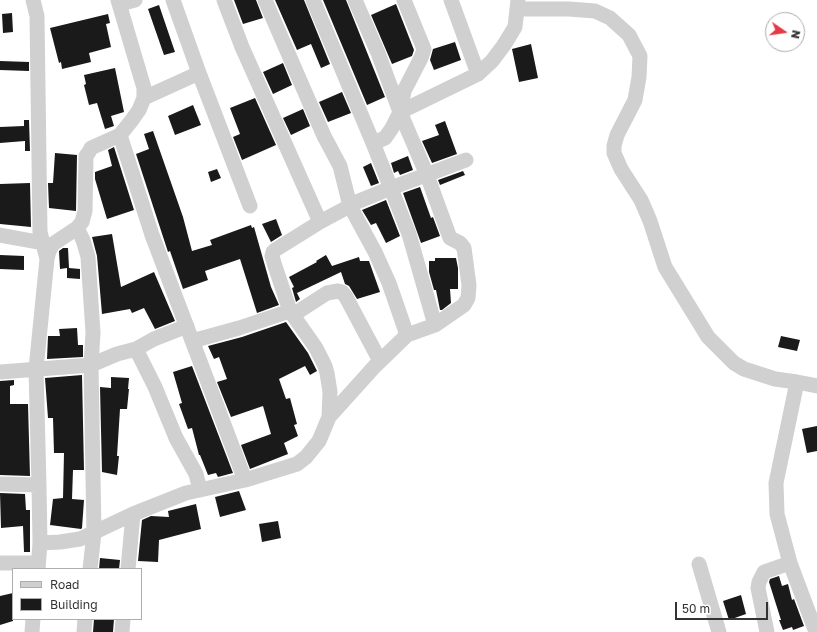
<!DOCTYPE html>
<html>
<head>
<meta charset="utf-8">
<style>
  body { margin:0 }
  #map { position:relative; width:817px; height:632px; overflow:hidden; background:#fff; font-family:"Golos Text",sans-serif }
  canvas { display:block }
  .legend { position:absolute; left:12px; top:568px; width:130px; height:52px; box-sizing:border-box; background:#fff; border:1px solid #adadad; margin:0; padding:5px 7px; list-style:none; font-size:12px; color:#333 }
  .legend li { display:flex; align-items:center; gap:8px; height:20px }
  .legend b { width:20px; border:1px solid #adadad }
  .north { position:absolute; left:765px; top:12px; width:40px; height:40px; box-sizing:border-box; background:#fff; border:1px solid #adadad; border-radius:50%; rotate:103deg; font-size:11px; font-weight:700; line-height:16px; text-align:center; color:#333 }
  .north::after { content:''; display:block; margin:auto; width:14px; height:18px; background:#e63946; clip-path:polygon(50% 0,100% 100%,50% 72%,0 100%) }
  .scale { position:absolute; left:675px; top:602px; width:93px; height:18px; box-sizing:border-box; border:2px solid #333; border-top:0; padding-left:5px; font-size:12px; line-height:14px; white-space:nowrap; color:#333; -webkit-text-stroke:3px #fff; paint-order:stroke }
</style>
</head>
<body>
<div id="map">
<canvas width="817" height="632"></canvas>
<ul class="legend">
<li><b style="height:5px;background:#d0d0d0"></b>Road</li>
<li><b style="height:11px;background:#1a1a1a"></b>Building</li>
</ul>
<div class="north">N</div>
<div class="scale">50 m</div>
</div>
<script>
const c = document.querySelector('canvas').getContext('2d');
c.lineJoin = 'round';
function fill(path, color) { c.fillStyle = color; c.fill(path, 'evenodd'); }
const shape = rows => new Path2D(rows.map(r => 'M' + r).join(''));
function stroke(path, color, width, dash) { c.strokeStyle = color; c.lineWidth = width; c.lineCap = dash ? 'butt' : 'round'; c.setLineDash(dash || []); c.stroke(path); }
fill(shape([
  [234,0,256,0,263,18,243,24],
  [275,0,304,0,330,64,321,68,311,44,297,50],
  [323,0,346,0,385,97,367,105],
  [396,4,414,50,412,56,392,64,371,15],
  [159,5,175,52,164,55,148,9],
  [12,13,13,32,3,33,2,14],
  [108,14,110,23,106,24,111,47,89,53,91,62,62,69,61,62,59,63,50,28],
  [455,42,461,60,434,70,430,60,433,49],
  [531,44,538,78,519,82,512,49],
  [0,61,29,62,29,71,0,70],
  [283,63,292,85,273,94,263,72],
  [115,68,124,112,111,116,114,126,105,129,97,103,89,105,84,85,86,84,84,75],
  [342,92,351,113,328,122,319,102],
  [255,98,276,145,242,160,233,137,240,134,230,108],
  [193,105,201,125,175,135,168,116],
  [303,109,310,126,291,135,283,118],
  [24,120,29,120,30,151,25,151,25,141,0,143,0,127,24,126],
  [445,121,457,154,432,163,422,141,439,135,435,125],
  [153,131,183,217,192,251,212,245,210,240,251,225,252,228,254,227,271,287,279,305,257,313,240,259,205,271,208,280,183,289,170,251,168,252,136,154,149,149,144,134],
  [114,147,134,210,107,219,95,179,95,172,112,166,108,150],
  [55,153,77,155,76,211,49,208,48,183,53,183],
  [408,156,413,170,400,175,398,171,394,173,391,163],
  [371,163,379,183,371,186,363,167],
  [217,169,221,178,211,182,208,172],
  [463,171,465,175,440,185,438,180],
  [30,183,31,227,0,224,0,184],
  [420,187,431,218,433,217,440,236,421,243,403,193],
  [386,200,400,236,386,243,376,223,371,225,362,210],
  [276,219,282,235,271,242,262,224],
  [112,234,121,287,154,272,175,321,155,329,144,308,132,313,130,309,102,314,97,256,92,237],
  [63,248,68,248,69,268,80,269,80,279,67,278,67,268,60,269,59,251],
  [0,255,24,256,24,270,0,269],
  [326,255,332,266,359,257,360,261,369,261,380,292,357,299,349,286,345,284,341,272,297,293,289,277,317,262,316,261],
  [435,258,456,258,458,268,458,289,450,289,451,303,442,310,440,310,436,290,434,290,429,272,429,261,435,261],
  [294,287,300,299,296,302,292,288],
  [286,322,308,353,317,371,310,375,305,366,279,379,286,399,290,398,297,424,294,425,298,436,284,443,288,454,250,469,241,445,271,434,263,406,231,417,217,382,227,379,219,357,214,359,208,346,242,337],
  [77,328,78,345,83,345,83,357,47,359,48,336,60,336,59,329],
  [781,336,800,340,797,351,778,347],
  [192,366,233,473,218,477,216,473,208,475,200,455,199,455,192,428,188,429,179,404,182,403,173,372],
  [82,375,84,470,73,470,72,499,84,500,82,528,81,529,50,525,53,499,63,498,64,453,54,453,53,418,48,418,45,378],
  [111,377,129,378,128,389,129,389,127,409,120,409,117,456,119,456,117,475,102,472,100,387,111,388],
  [14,380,14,385,10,386,10,404,28,404,30,476,0,475,0,381],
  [817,426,817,451,807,453,802,429],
  [239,491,246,510,220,517,215,497],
  [0,493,25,494,26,510,30,510,30,552,24,552,23,526,1,528],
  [196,504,201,529,159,540,158,562,138,561,142,520,151,516,169,517,168,511],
  [278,521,281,538,262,542,259,524],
  [100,558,120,560,119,569,99,569],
  [779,576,782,586,788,584,792,600,794,599,804,626,793,630,792,627,783,630,779,620,781,620,769,582,770,579],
  [13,593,13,621,0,625,0,596],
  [741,595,746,614,729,620,723,601],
  [94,619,114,619,113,632,93,632]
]), '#1a1a1a');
stroke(shape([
  [33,0,37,16,40,232,47,259],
  [173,0,199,73,250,206],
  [224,0,242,47,320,222],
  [265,0,324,136,340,166,350,206,375,252,389,283,407,335],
  [313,0,373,143,409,234,435,325],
  [451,0,478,74],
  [120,4,135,0],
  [517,9,569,9,595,11,610,18,629,35,640,56,639,77,635,100,617,135,614,146,614,153,621,169,641,200,650,221,665,267,708,337,734,363,744,369,775,379,797,382,817,386],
  [144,98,199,73],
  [400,112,478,74,492,61,504,45,515,27,518,0],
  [120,135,152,235,245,480],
  [373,143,385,138,392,128,400,112,404,91,421,58,424,49,404,0],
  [77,228,83,240,88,257,93,333,91,365,94,533,90,569],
  [0,235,43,243],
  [290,311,274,263,272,256,273,252,275,250,320,222,359,201,391,188,466,160],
  [293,315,327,293,338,291,342,292,346,297,380,361],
  [192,341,239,328,290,311,316,348,325,366,327,373,330,392,329,417],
  [136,349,155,387,176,438,196,474,200,490],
  [0,372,91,365,117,354,136,349,154,339,187,326],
  [797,382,776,483,777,514,790,563,816,632],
  [0,484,39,485],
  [40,543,60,542,80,539,133,514,186,493,245,480,297,464,306,457,319,441,329,417,375,366,407,335,435,325,464,305,468,298,469,285,464,248,460,243,450,238,427,175,400,112,378,53,355,0],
  [0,563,38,563],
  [699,564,719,632],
  [38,569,40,543,39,485,36,369,47,259,49,251,53,244,77,228,82,222,85,211,86,156,89,152,91,148,120,135,132,120,139,110,144,98,144,88,118,0],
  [128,569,133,514],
  [32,632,33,619],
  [84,632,85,619],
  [122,632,123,619],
  [767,632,758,588,759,582,764,572,790,563]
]), '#d0d0d0', 15);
</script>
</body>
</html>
